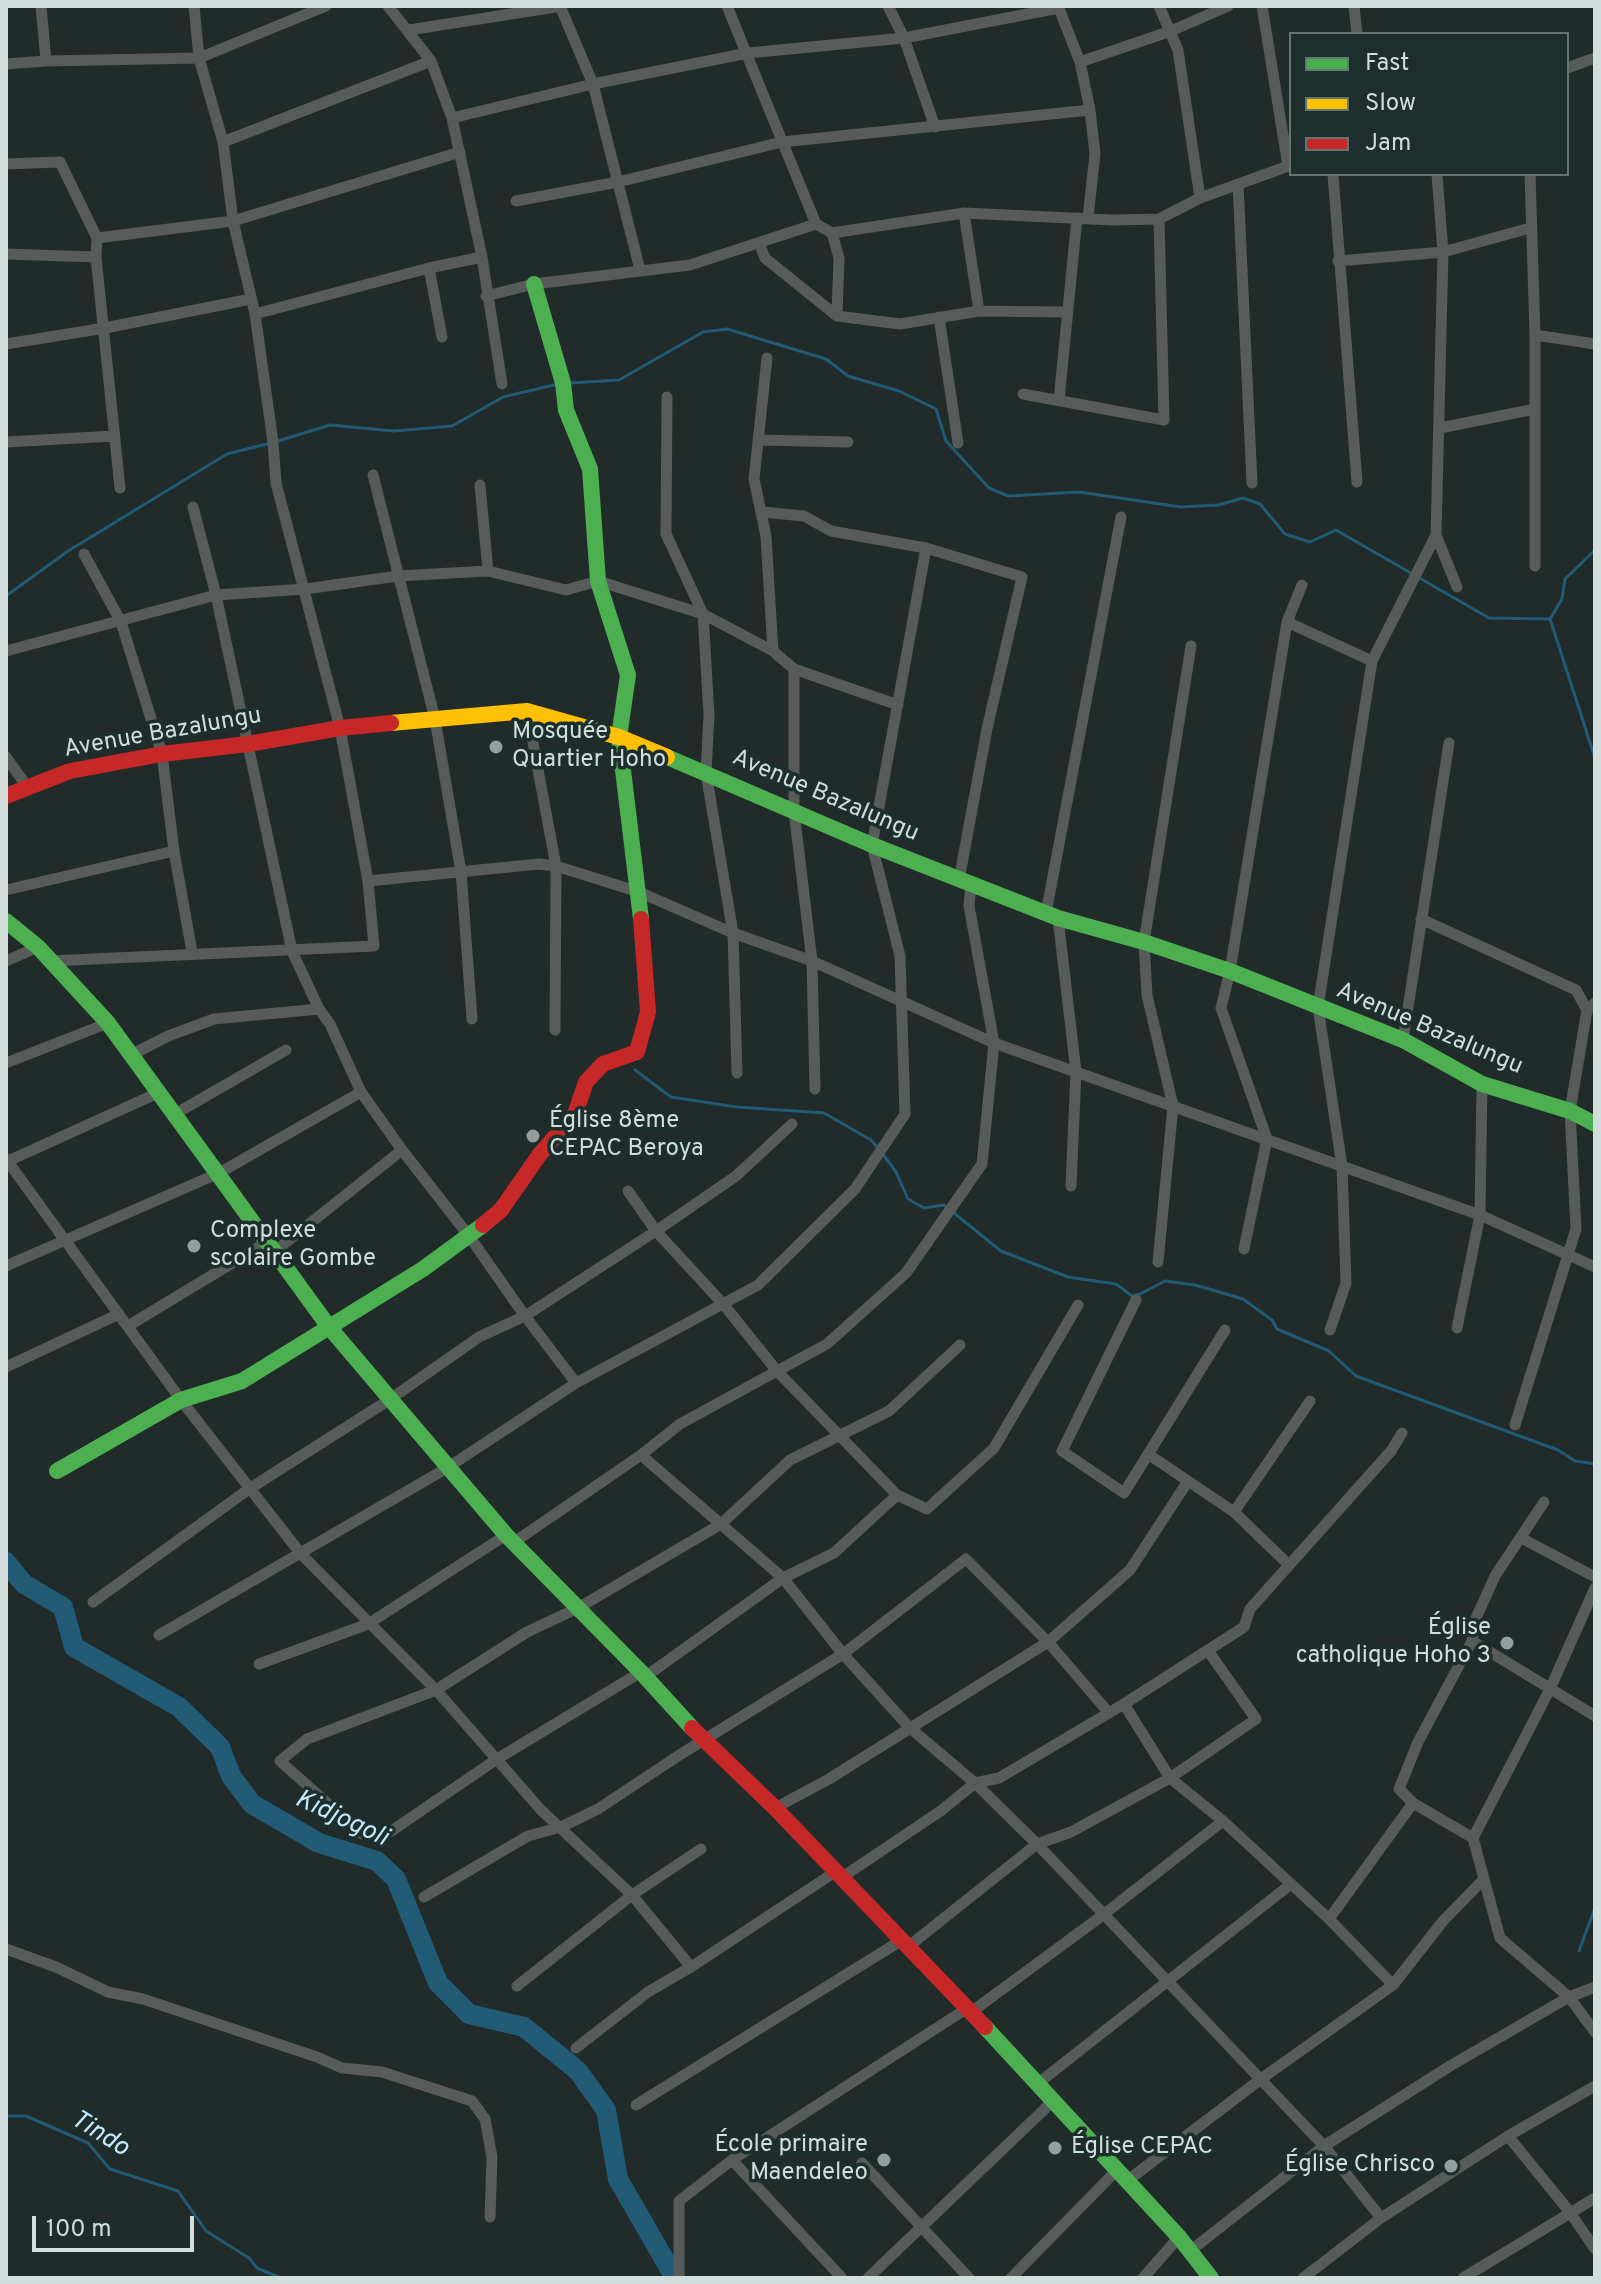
<!DOCTYPE html>
<html>
<head>
<meta charset="utf-8">
<style>
  body { margin:0 }
  #map { position:relative; width:1601px; height:2284px; overflow:hidden; background:#212b29; font-family:Overpass,sans-serif }
  canvas { display:block }
  .frame { position:absolute; inset:0; border:8px solid #d3dedc; pointer-events:none }
  .legend { position:absolute; left:1289px; top:32px; width:280px; height:144px; box-sizing:border-box; background:#1d2f2c; border:2px solid #667572; margin:0; padding:10px 14px; list-style:none; font-size:24px; color:#d3dedc }
  .legend li { display:flex; align-items:center; gap:16px; height:40px }
  .legend b { width:40px; border:2px solid #667572 }
  .scale { position:absolute; left:32px; top:2216px; width:162px; height:36px; box-sizing:border-box; border:4px solid #d3dedc; border-top:0; padding-left:10px; font-size:24px; line-height:28px; white-space:nowrap; color:#d3dedc; -webkit-text-stroke:6px #1d2f2c; paint-order:stroke }
</style>
</head>
<body>
<div id="map">
<canvas width="1601" height="2284"></canvas>
<div class="frame"></div>
<ul class="legend">
<li><b style="height:10px;background:#4caf50"></b>Fast</li>
<li><b style="height:10px;background:#ffc107"></b>Slow</li>
<li><b style="height:10px;background:#c62828"></b>Jam</li>
</ul>
<div class="scale">100 m</div>
</div>
<script>
const c = document.querySelector('canvas').getContext('2d');
c.lineJoin = 'round';
const shape = rows => new Path2D(rows.map(r => 'M' + r).join(''));
function stroke(path, color, width, dash) { c.strokeStyle = color; c.lineWidth = width; c.lineCap = dash ? 'butt' : 'round'; c.setLineDash(dash || []); c.stroke(path); }
function write(font, color, halo, rows, align = 'center') {
  c.font = font + ' Overpass,sans-serif'; c.lineWidth = 7; c.setLineDash([]); c.textBaseline = 'middle'; c.strokeStyle = halo; c.fillStyle = color; for (const [text, x, y, turn = 0] of rows) {
    c.save(); c.translate(x, y); c.rotate((+turn || 0) * Math.PI / 180); c.textAlign = isNaN(turn) ? turn : align; if (halo) c.strokeText(text, 0, 0); c.fillText(text, 0, 0); c.restore();
  }
}
stroke(shape([
  [570,383,619,380,703,332,727,329,826,359,848,376,899,391,936,409,946,441,989,488,1008,496,1079,492,1181,507,1218,505,1243,498,1260,504,1285,534,1310,542,1336,530,1489,618,1550,619],
  [278,441,330,425,394,431,452,426,503,397,558,384],
  [1595,550,1565,579,1562,599,1550,619,1595,758],
  [6,596,68,551,227,454,271,443],
  [635,1070,671,1097,737,1107,824,1113,871,1140,878,1148],
  [883,1154,896,1172,908,1199,924,1208,944,1205,1001,1251,1068,1277,1116,1284,1132,1296,1140,1294,1165,1281,1195,1285,1243,1299,1272,1320,1277,1329,1329,1351,1356,1376,1558,1450,1575,1461,1595,1464],
  [1579,1951,1595,1908],
  [6,2116,26,2116,88,2143,110,2169,178,2191,206,2231,249,2258,257,2268,281,2278]
]), '#215b76', 3);
stroke(shape([
  [6,1562,24,1584,63,1607,74,1647,179,1707,220,1747,231,1776,252,1804,319,1843,377,1861,396,1879,438,1983,469,2014,524,2027,578,2071,606,2110,618,2179,675,2278]
]), '#215b76', 20);
stroke(shape([
  [41,6,46,61],
  [388,6,431,61,452,118,482,257,502,384],
  [560,6,593,84,640,270],
  [727,6,816,224,832,233,964,213,1113,220,1159,219,1200,198,1291,165],
  [888,6,904,38,935,127],
  [1058,6,1080,62,1090,110,1095,154,1088,218],
  [1159,6,1178,50,1200,198],
  [1262,6,1288,166],
  [1354,6,1357,34],
  [409,30,562,6],
  [1080,62,1171,31,1228,6],
  [6,64,46,61,199,58,326,6],
  [1567,68,1595,58],
  [452,118,593,84,748,53,904,38,1059,8],
  [223,142,431,61],
  [6,164,60,162,97,238,96,257,120,488],
  [1333,174,1357,482],
  [1530,174,1535,335,1535,566],
  [1238,184,1252,483],
  [516,201,618,182,782,142,1090,110],
  [964,213,979,311],
  [832,233,839,258,837,316],
  [97,238,233,221,460,152],
  [759,243,765,258,837,316,900,324,979,311,1068,312],
  [6,254,96,257],
  [1338,261,1443,252,1530,228],
  [429,268,442,337],
  [486,296,534,284,690,265,816,224],
  [255,314,429,268,482,257],
  [939,317,958,443],
  [1535,335,1595,344],
  [6,344,105,328,251,299],
  [767,358,754,479,766,536,773,651],
  [1023,394,1164,420,1159,219],
  [667,397,666,534,703,614,709,715,706,773,733,933,737,1073],
  [1059,400,1077,218],
  [1440,428,1535,409],
  [758,440,848,442],
  [6,442,114,436],
  [373,475,435,719,461,872,472,1019],
  [480,485,488,571],
  [193,507,216,595,292,951,319,1009,330,1024,361,1092,402,1150,469,1236,525,1316,576,1383],
  [762,512,804,516,831,531,926,548,1022,577,987,729,959,880],
  [1436,535,1457,587],
  [84,554,121,622,162,754,174,851,192,952],
  [1287,622,1372,661],
  [6,651,216,595,305,589,398,576,488,571,566,590,598,581,703,614,773,651,794,669,898,705],
  [794,669,794,811,812,961,815,1089],
  [527,711,556,866,555,1030],
  [6,757,28,788],
  [368,881,539,864,556,866,639,892,733,933,812,961,994,1043,1480,1215,1595,1267],
  [6,890,174,851],
  [1046,913,1121,517],
  [1058,918,1076,1072,1071,1186],
  [1421,919,1576,990,1587,1010],
  [6,961,38,947],
  [50,961,374,946,368,881,340,728,276,483,273,442,255,314,233,221,223,142,199,58,194,6],
  [1403,1040,1449,743],
  [133,1054,168,1036,214,1019,319,1009],
  [6,1063,108,1023],
  [175,1114,286,1050],
  [6,1159,181,1400,301,1554,436,1690,541,1810,632,1895,691,1967],
  [6,1162,160,1092],
  [628,1191,656,1231,724,1305,777,1371,827,1344,906,1273,982,1164,994,1043,969,906,971,884],
  [1244,1249,1267,1139,1221,1008,1230,971,1287,622,1302,585],
  [274,1252,402,1150],
  [1158,1262,1173,1106,1147,995,1144,942,1191,646],
  [6,1266,219,1173,361,1092],
  [1136,1300,1062,1451,1124,1493,1225,1330],
  [128,1326,267,1242],
  [1457,1328,1480,1215,1482,1084],
  [1330,1330,1346,1283,1342,1166,1318,1007,1372,661,1436,535,1443,252,1437,174],
  [6,1367,119,1314],
  [1515,1425,1576,1229,1570,1111,1587,1010,1595,1003],
  [1148,1454,1234,1512,1289,1565],
  [641,1455,783,1578,843,1654,910,1728,975,1783,1037,1844,1324,2146,1381,2218],
  [1544,1502,1495,1576,1476,1618,1472,1641,1418,1742,1399,1789,1413,1803,1473,1838,1500,1938,1569,1997,1595,2032],
  [1234,1512,1310,1401],
  [1521,1538,1595,1577],
  [513,1543,641,1455,680,1424,777,1371,897,1495,927,1509,994,1448,1078,1305],
  [93,1602,249,1489,389,1400,479,1337,525,1316,656,1231,736,1176,792,1124],
  [159,1635,447,1468,576,1383,758,1285,855,1189,905,1114,900,956,872,845,926,548],
  [1472,1641,1595,1716],
  [259,1664,368,1624,506,1535],
  [641,1672,497,1759,384,1836,362,1834,280,1761,307,1739,436,1690,527,1632,578,1608,721,1524,790,1460,889,1411,960,1345],
  [645,1677,783,1578,834,1553,897,1495],
  [1124,1704,1170,1778,1223,1821,1329,1919,1393,1985],
  [775,1808,829,1779,1048,1642,1130,1570,1188,1481],
  [1473,1838,1550,1689,1595,1588],
  [841,1878,942,1810,975,1783,999,1778,1124,1704,1244,1627,1250,1609,1391,1451,1402,1433],
  [424,1897,528,1836,561,1827,598,1809,681,1754,843,1654,966,1559,1048,1642,1109,1713],
  [1329,1919,1413,1803],
  [909,1946,1037,1844,1071,1832,1170,1778,1256,1719,1209,1652],
  [6,1949,56,1967,108,1992,143,1999,317,2057,342,2068,382,2072,472,2101,485,2119,492,2157,490,2217],
  [517,1986,632,1895,701,1849],
  [970,2013,1103,1915,1223,1821],
  [576,2048,648,1992,691,1967,835,1872],
  [1036,2085,1291,1884],
  [636,2105,902,1940],
  [1508,2136,1569,2211,1595,2249],
  [732,2160,842,2278],
  [862,2163,969,2278],
  [1127,2181,1261,2079,1393,1985,1443,1921,1483,1880],
  [1190,2251,1324,2146,1450,2066,1569,1997,1595,1987],
  [679,2278,679,2201,732,2160,966,2009],
  [868,2278,1052,2102],
  [1011,2278,1117,2170],
  [1143,2278,1179,2237],
  [1303,2278,1381,2218,1508,2136,1595,2086],
  [1463,2278,1595,2198]
]), '#575b59', 11);
stroke(shape([
  [534,284,563,383,566,410,590,469,598,581,628,675,619,737,641,919],
  [667,757,872,845,1058,918,1144,942,1230,971,1403,1040,1482,1084,1570,1111,1595,1124],
  [6,921,38,947,108,1023,329,1327,506,1535,641,1672,692,1728],
  [57,1471,181,1400,242,1381,423,1269,483,1225],
  [985,2027,1179,2237,1211,2278]
]), '#4caf50', 16);
stroke(shape([
  [391,723,527,711,619,737,667,757]
]), '#ffc107', 16);
stroke(shape([
  [6,796,70,771,162,754,248,744,340,728,391,723],
  [483,1225,501,1210,540,1154,575,1114,586,1082,603,1064,637,1052,648,1012,641,919],
  [692,1728,775,1808,985,2027]
]), '#c62828', 16);
for (const [x, y, r, color] of [
  [496,747,8,"#959f9d"],
  [533,1136,8,"#959f9d"],
  [194,1246,8,"#959f9d"],
  [1507,1643,8,"#959f9d"],
  [1055,2148,8,"#959f9d"],
  [884,2160,8,"#959f9d"],
  [1451,2166,8,"#959f9d"]
]) { const dot = new Path2D(); dot.arc(x, y, r, 0, 2 * Math.PI); c.fillStyle = color; c.fill(dot); stroke(dot, '#1d2f2c', 3); }
write('24px', '#d3dedc', '#1d2f2c', [
  ["Mosquée",512,733],
  ["Quartier Hoho",512,761],
  ["Église 8ème",549,1122],
  ["CEPAC Beroya",549,1150],
  ["Complexe",210,1232],
  ["scolaire Gombe",210,1260],
  ["Église",1491,1629,"right"],
  ["catholique Hoho 3",1491,1657,"right"],
  ["École primaire",868,2146,"right"],
  ["Maendeleo",868,2174,"right"],
  ["Église CEPAC",1071,2148],
  ["Église Chrisco",1435,2166,"right"]
], 'left');
write('24px', '#d3dedc', '#1d2f2c', [
  ["Avenue Bazalungu",163,734,-10],
  ["Avenue Bazalungu",825,797,23],
  ["Avenue Bazalungu",1429,1030,23]
]);
write('italic 26px', '#c8e9fc', '#1d2f2c', [
  ["Kidjogoli",341,1820,25],
  ["Tindo",99,2135,32]
]);
</script>
</body>
</html>
